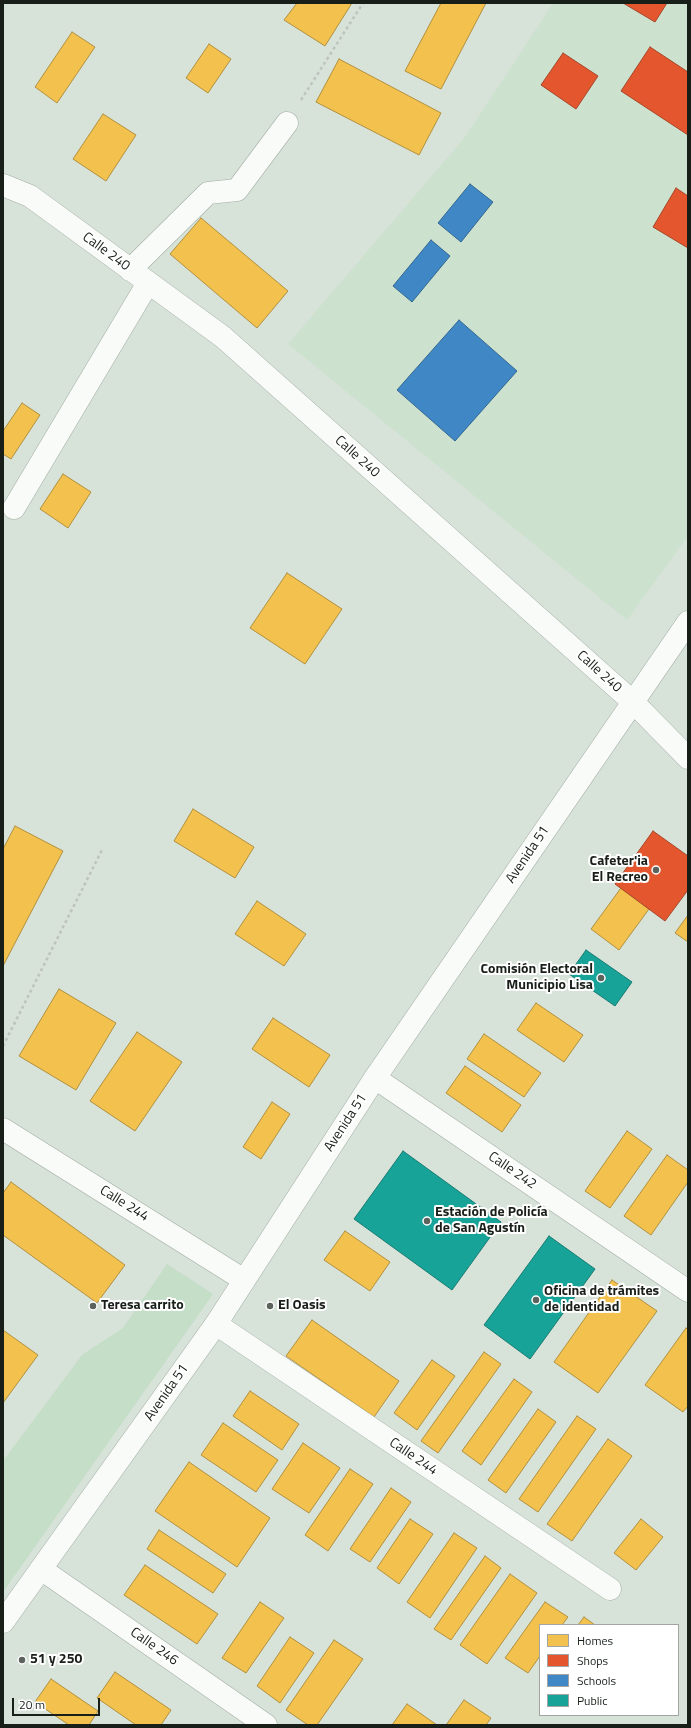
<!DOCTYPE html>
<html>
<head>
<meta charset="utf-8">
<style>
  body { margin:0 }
  #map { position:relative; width:691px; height:1728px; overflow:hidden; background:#d7e2d8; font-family:"Titillium Web",sans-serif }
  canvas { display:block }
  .frame { position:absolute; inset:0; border:4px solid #181f19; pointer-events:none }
  .legend { position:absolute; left:539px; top:1624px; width:140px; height:92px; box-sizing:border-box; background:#fff; border:1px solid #a3a5a3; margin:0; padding:5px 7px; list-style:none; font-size:12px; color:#181f19 }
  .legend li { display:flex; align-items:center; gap:8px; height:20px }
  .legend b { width:20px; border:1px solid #a3a5a3 }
  .scale { position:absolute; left:12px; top:1698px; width:88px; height:18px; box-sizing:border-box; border:2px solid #181f19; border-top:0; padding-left:5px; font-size:12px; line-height:14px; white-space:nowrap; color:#181f19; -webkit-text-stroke:3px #fff; paint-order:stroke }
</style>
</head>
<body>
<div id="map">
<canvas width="691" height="1728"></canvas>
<div class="frame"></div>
<ul class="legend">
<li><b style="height:11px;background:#f2c14e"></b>Homes</li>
<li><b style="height:11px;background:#e4572e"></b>Shops</li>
<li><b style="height:11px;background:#3f88c5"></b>Schools</li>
<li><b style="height:11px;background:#17a398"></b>Public</li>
</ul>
<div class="scale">20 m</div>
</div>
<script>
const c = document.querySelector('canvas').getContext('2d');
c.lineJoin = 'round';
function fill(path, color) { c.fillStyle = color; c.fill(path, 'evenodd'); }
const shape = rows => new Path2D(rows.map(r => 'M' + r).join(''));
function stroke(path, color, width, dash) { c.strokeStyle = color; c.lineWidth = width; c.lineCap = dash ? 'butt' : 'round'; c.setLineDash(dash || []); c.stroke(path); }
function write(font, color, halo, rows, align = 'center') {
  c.font = font + ' "Titillium Web",sans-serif'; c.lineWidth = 4; c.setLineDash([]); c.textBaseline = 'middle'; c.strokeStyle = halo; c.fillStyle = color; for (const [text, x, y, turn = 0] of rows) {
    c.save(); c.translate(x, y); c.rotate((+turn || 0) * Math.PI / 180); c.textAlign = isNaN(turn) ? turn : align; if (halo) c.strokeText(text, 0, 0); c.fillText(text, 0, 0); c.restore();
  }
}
fill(shape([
  [553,3,688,3,688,536,627,620,288,344,466,136]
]), '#cde1cf');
fill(shape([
  [167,1264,213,1294,3,1592,3,1461,82,1355,123,1328]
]), '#c5dec8');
const homes = shape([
  [297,3,352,3,325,46,284,20,297,3],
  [441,3,486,3,441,89,405,71,441,3],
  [72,32,95,47,57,103,35,87,72,32],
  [209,44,231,59,208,93,186,78,209,44],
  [339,59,441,113,419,155,316,102,339,59],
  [103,114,136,135,106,181,73,159,103,114],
  [201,218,288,291,257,328,170,254,201,218],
  [22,403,40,415,11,459,3,454,3,431,22,403],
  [63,474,91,492,68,528,40,509,63,474],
  [287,573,342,609,305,664,250,628,287,573],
  [193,809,254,847,235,878,174,841,193,809],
  [15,826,63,851,3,966,3,849,15,826],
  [621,888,649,909,619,950,591,929,621,888],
  [257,901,306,934,284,966,235,934,257,901],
  [688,915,688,942,675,933,688,915],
  [59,989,116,1023,76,1090,19,1056,59,989],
  [536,1003,583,1035,564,1062,517,1030,536,1003],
  [273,1018,330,1055,309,1087,252,1049,273,1018],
  [137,1032,182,1062,135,1131,90,1101,137,1032],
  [484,1034,541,1073,524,1097,467,1059,484,1034],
  [465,1066,521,1105,502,1132,446,1093,465,1066],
  [272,1102,290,1114,261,1159,243,1147,272,1102],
  [627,1131,652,1149,610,1208,585,1191,627,1131],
  [667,1155,688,1170,688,1182,651,1235,624,1216,667,1155],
  [11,1182,125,1265,97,1303,3,1235,3,1193,11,1182],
  [345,1231,390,1262,370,1291,324,1260,345,1231],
  [612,1280,657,1311,598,1393,554,1362,612,1280],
  [312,1320,399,1381,374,1417,286,1356,312,1320],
  [686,1328,688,1330,688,1406,683,1412,645,1385,686,1328],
  [3,1330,38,1355,3,1403,3,1330],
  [484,1352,501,1364,438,1453,421,1441,484,1352],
  [432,1360,455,1376,417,1430,394,1413,432,1360],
  [514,1379,532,1392,481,1465,462,1451,514,1379],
  [250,1391,299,1424,282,1450,233,1416,250,1391],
  [538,1409,556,1422,506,1493,488,1480,538,1409],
  [577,1416,596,1429,538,1512,519,1499,577,1416],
  [223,1423,278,1460,256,1492,201,1455,223,1423],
  [608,1439,632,1456,572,1541,547,1524,608,1439],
  [303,1443,340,1468,309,1513,272,1489,303,1443],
  [189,1462,270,1518,237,1567,155,1511,189,1462],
  [350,1469,373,1484,328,1551,305,1535,350,1469],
  [391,1488,411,1502,370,1562,350,1549,391,1488],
  [410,1519,433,1534,399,1584,377,1568,410,1519],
  [641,1519,663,1537,636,1570,614,1553,641,1519],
  [159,1530,226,1574,213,1593,147,1549,159,1530],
  [454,1533,477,1548,430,1618,407,1602,454,1533],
  [485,1556,501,1568,451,1640,434,1629,485,1556],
  [145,1565,218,1614,197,1644,124,1595,145,1565],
  [510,1574,537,1593,487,1664,460,1645,510,1574],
  [260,1602,284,1618,246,1673,222,1658,260,1602],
  [545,1602,568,1617,562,1625,540,1625,540,1656,528,1673,505,1658,545,1602],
  [584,1617,595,1625,578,1625,584,1617],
  [290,1637,314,1653,280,1703,257,1686,290,1637],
  [334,1640,363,1659,317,1725,308,1725,286,1710,334,1640],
  [115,1672,171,1710,161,1725,136,1725,97,1698,115,1672],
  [51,1679,98,1711,89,1725,69,1725,35,1702,51,1679],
  [464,1700,491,1718,486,1725,446,1725,464,1700],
  [407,1704,437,1725,392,1725,407,1704]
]);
fill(homes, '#f2c14e');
stroke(homes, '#b1903e', 1);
const shops = shape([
  [623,3,667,3,655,22,623,3],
  [650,47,688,72,688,135,621,91,650,47],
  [563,53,598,76,576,109,541,85,563,53],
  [676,188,688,196,688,248,653,227,676,188],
  [653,831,688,856,688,890,665,921,615,884,653,831]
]);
fill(shops, '#e4572e');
stroke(shops, '#a74628', 1);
const schools = shape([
  [470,184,493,202,461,242,438,223,470,184],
  [431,240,450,256,412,302,393,286,431,240],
  [459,320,517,371,455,441,397,390,459,320]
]);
fill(schools, '#3f88c5');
stroke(schools, '#336891', 1);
const public = shape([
  [586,950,632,982,615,1006,569,974,586,950],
  [403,1151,501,1222,452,1290,354,1219,403,1151],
  [549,1236,595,1269,530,1359,484,1325,549,1236]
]);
fill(public, '#17a398');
stroke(public, '#177b72', 1);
const minor = shape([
  [3,185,30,196,223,337,633,702],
  [130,270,208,193,237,190,287,123],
  [14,508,148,283],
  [375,1078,688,1291],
  [3,1129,244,1280],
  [216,1324,610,1589],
  [41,1569,266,1725]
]);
const major = shape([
  [633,702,688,758],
  [3,1622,216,1324,375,1078,688,622]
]);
stroke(minor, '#a2aca4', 23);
stroke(major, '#a2aca4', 23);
stroke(shape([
  [301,100,363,3],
  [3,1046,103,848]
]), '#bec3bf', 2.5, [3, 3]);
stroke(minor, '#f9fbf9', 22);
stroke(major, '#f9fbf9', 22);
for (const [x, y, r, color] of [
  [656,870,4,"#5b635c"],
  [601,978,4,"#5b635c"],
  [427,1221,4,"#5b635c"],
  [536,1300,4,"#5b635c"],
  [93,1306,4,"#5b635c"],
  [270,1306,4,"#5b635c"],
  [22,1660,4,"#5b635c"]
]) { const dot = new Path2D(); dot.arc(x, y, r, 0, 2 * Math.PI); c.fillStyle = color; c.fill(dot); stroke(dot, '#fff', 1.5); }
write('14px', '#181f19', '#fff', [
  ["Calle 240",106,252,36],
  ["Calle 240",357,457,42],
  ["Calle 240",599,672,42],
  ["Avenida 51",528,855,-56],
  ["Avenida 51",346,1123,-57],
  ["Calle 242",512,1171,34],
  ["Calle 244",124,1204,32],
  ["Avenida 51",167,1393,-55],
  ["Calle 244",413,1457,34],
  ["Calle 246",154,1647,35]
]);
write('bold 14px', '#181f19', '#fff', [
  ["Cafeter'ia",648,862,"right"],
  ["El Recreo",648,878,"right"],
  ["Comisión Electoral",593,970,"right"],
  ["Municipio Lisa",593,986,"right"],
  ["Estación de Policía",435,1213],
  ["de San Agustín",435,1229],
  ["Oficina de trámites",544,1292],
  ["de identidad",544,1308],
  ["Teresa carrito",101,1306],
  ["El Oasis",278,1306],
  ["51 y 250",30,1660]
], 'left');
</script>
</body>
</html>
